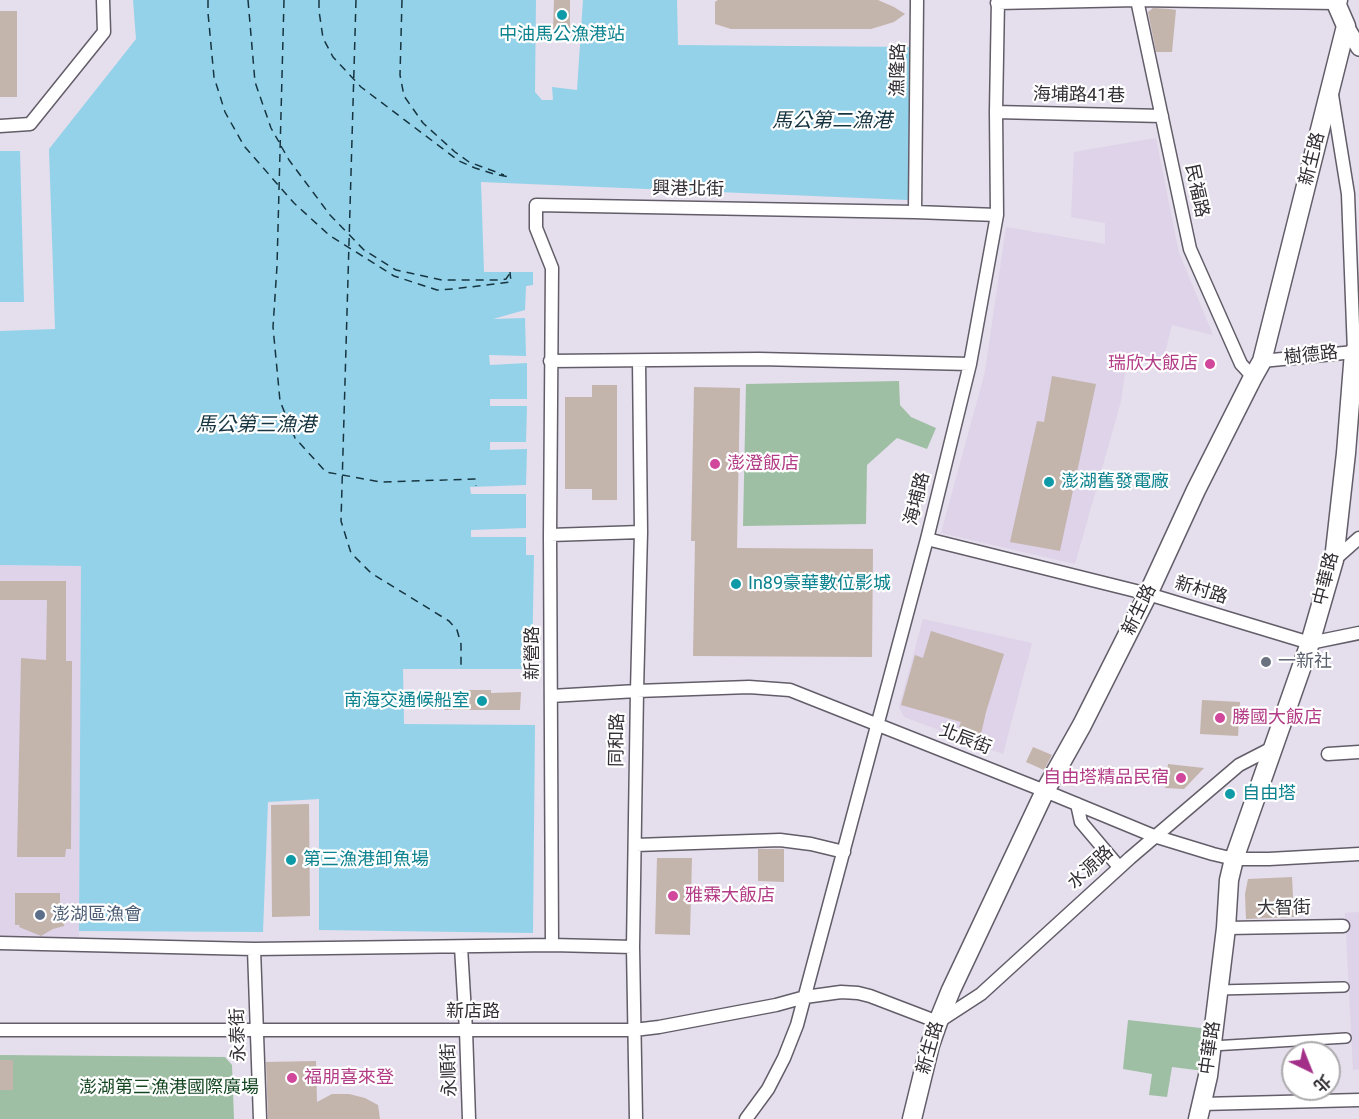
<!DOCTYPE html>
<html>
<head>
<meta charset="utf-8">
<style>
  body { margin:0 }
  #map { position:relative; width:1359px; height:1119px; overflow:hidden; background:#e5deec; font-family:Roboto,"Noto Sans TC",sans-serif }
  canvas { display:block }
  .north { position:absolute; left:1281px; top:1041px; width:60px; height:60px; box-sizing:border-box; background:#fff; border:2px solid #adabae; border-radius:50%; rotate:137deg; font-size:16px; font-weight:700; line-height:24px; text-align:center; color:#312e34 }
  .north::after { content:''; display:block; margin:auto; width:21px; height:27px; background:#a32f89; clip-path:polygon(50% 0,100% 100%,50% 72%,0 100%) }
</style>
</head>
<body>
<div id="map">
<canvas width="1359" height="1119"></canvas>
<div class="north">北</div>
</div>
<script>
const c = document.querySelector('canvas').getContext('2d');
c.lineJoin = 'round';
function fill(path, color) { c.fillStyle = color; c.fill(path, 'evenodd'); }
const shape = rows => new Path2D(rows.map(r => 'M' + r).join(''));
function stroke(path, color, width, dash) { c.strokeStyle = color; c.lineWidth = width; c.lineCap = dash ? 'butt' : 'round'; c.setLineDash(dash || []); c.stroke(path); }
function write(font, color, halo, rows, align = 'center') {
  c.font = font + ' Roboto,"Noto Sans TC",sans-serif'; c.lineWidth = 4.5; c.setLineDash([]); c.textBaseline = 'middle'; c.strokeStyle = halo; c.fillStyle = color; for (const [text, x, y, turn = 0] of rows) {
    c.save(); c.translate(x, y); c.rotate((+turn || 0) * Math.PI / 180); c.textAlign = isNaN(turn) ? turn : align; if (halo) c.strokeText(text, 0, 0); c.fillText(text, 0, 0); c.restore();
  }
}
fill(shape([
  [1156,138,1179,253,1213,335,1172,325,1161,368,1127,358,1121,401,1075,564,941,533,985,372,1006,227,1105,244,1105,223,1071,217,1074,152],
  [0,565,81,566,79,941,0,941],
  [923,619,1032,643,1003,754,904,717,899,707],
  [1359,912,1359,1069,1353,1070,1345,913]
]), '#ded3e8');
fill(shape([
  [899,381,900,405,911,417,936,428,927,449,897,438,867,465,866,524,743,526,746,384],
  [1128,1020,1210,1029,1204,1071,1172,1067,1167,1097,1149,1095,1152,1074,1123,1069],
  [0,1055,225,1057,232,1065,234,1119,0,1119]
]), '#9fbfa4');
fill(shape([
  [133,0,536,0,535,92,542,100,553,100,552,87,577,90,583,0,677,0,678,45,910,47,908,200,481,182,484,272,533,272,533,285,526,286,525,310,493,319,525,318,526,356,489,355,490,365,527,363,527,399,490,399,490,406,527,406,526,442,490,442,490,450,527,449,526,485,470,487,471,494,526,494,526,528,471,530,471,537,526,537,526,555,534,555,532,669,403,669,404,724,535,725,533,933,319,930,319,799,268,802,263,932,79,931,81,566,0,565,0,331,55,329,49,149,136,39],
  [0,151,20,151,24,302,0,302]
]), '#94d2ea');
stroke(shape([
  [208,0,208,13,214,77,225,112,244,146,294,203,329,235,394,276,437,290,453,289,511,282,510,272],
  [248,0,255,82,271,128,279,142],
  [284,0,277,266,273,327,280,401,295,438,326,472,381,482,475,479,476,486],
  [319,0,319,11,323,38,333,57,361,87,459,161,475,168,494,174,510,177],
  [356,0,341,521,351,553,371,573,449,621,457,630,461,644,461,669],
  [402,0,400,75,404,96,423,123,455,152,469,162,504,175],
  [281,146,289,160,330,215,364,250,396,270,442,280,501,280,506,279,510,273]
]), '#173540', 1.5, [8, 6]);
fill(shape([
  [554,0,570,0,570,31,553,30],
  [718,0,878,0,894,7,905,14,894,22,871,29,731,29,715,24,715,2],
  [1153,8,1170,9,1176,10,1172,52,1156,52,1148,12],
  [0,11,17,11,17,97,0,97],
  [1052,376,1096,384,1060,551,1010,542,1037,421,1044,422],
  [592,385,617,385,617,500,592,500,592,489,565,489,565,397,592,397],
  [694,387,740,388,737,548,873,549,872,657,693,656,695,541,691,541],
  [0,581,66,581,66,661,72,661,71,849,66,849,65,857,17,857,21,658,46,660,47,600,0,600],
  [931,631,1004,654,986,712,981,734,959,727,961,722,901,705,915,655,923,658],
  [468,690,491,690,491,693,521,692,520,710,444,710,444,692,469,692],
  [1202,700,1240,702,1238,736,1200,734],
  [1033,747,1052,755,1044,770,1026,762],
  [1168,764,1204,768,1184,789,1165,788],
  [309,804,310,916,272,917,271,805],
  [758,849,784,849,784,882,758,881],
  [657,858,692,858,690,935,655,934],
  [1292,877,1294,917,1246,919,1245,894,1248,879],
  [15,893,60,893,60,905,66,905,64,926,53,929,41,936,19,927,20,925,15,925],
  [0,1060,13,1060,13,1090,0,1090],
  [316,1061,317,1102,332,1094,349,1094,365,1098,378,1105,380,1119,268,1119,266,1062]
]), '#c3b4ac');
const pedestrian = shape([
  [1218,990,1344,987],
  [1212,1046,1346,1038]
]);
const minor = shape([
  [1137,0,1190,249,1241,364,1253,377],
  [997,3,1137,0,1336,3],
  [996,112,1162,116],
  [0,126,30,124,104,32,103,0],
  [915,212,917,0],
  [550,361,759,359,970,364],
  [1262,361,1354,352,1348,194,1332,95],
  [550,535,641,532],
  [927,539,1148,594,1310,643,1359,633],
  [1334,560,1359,538],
  [551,696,637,691,749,687,790,690,1045,791,1154,836,1213,854,1234,859,1269,859,1359,854],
  [1328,754,1359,752],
  [1077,804,1081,822,1119,867],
  [636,845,780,840,811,844,844,852],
  [1226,928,1343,926],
  [0,943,254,949,552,945,633,947],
  [552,945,550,535,552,268,536,228,536,205,915,212,997,215],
  [461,947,466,1030,469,1119],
  [254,949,260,1119],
  [0,1030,634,1030,659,1027,776,1005,805,997,841,992,858,993,870,996,938,1022,981,994,1130,858,1239,765,1274,747],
  [1202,1104,1359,1100],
  [636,1119,633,947,637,691,641,532,639,361],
  [746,1119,768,1089,784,1058,797,1025,927,539,970,364,997,215,996,112,998,0]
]);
const tertiary = shape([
  [1346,26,1359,48]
]);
const secondary = shape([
  [912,1119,930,1045,938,1022,951,990,1045,791,1082,725,1148,594,1196,490,1253,377,1262,361,1346,26,1336,3,1338,0],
  [1198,1119,1208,1076,1226,928,1229,880,1234,859,1310,643,1334,560,1346,453,1354,352,1359,347]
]);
stroke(pedestrian, '#635d69', 12);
stroke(minor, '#635d69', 15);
stroke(tertiary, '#635d69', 18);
stroke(secondary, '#635d69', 21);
stroke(pedestrian, '#fff', 9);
stroke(minor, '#fff', 12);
stroke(tertiary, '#fff', 15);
stroke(secondary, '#fff', 18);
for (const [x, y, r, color] of [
  [562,15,6,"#0f9aa8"],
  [1210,364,6,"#d1479c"],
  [715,464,6,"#d1479c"],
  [1049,482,6,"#0f9aa8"],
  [736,584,6,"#0f9aa8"],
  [1266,662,6,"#6b7280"],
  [482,701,6,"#0f9aa8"],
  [1220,718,6,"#d1479c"],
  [1181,778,6,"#d1479c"],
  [1230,794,6,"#0f9aa8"],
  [291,860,6,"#0f9aa8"],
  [673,896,6,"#d1479c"],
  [40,915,6,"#5c6f8a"],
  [292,1078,6,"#d1479c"]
]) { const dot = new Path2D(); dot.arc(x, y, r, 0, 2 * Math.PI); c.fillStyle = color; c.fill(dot); stroke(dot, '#fff', 2); }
write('18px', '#0d838f', '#fff', [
  ["中油馬公漁港站",562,35,"center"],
  ["澎湖舊發電廠",1061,482],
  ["In89豪華數位影城",748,584],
  ["南海交通候船室",470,701,"right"],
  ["自由塔",1242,794],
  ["第三漁港卸魚場",303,860]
], 'left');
write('18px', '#312e34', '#fff', [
  ["漁隆路",899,70,-89],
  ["海埔路41巷",1079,96,1],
  ["新生路",1313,159,-76],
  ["興港北街",688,190,1],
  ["民福路",1196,191,78],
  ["樹德路",1311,356,-6],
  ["海埔路",918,499,-76],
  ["中華路",1327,579,-76],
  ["新村路",1201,591,17],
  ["新生路",1140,610,-64],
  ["新營路",533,653,-90],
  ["同和路",618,740,-89],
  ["北辰街",965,740,21],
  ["水源路",1091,868,-43],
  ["大智街",1284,909,-1],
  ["新店路",473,1012],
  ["永泰街",239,1035,-92],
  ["新生路",931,1048,-74],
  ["中華路",1211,1048,-82],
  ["永順街",450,1070,-92]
]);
write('18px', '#b23c85', '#fff', [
  ["瑞欣大飯店",1198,364,"right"],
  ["澎澄飯店",727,464],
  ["勝國大飯店",1232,718],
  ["自由塔精品民宿",1169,778,"right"],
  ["雅霖大飯店",685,896],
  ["福朋喜來登",304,1078]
], 'left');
write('18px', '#5b616d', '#fff', [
  ["一新社",1278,662]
], 'left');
write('18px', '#4e5e75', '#fff', [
  ["澎湖區漁會",52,915]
], 'left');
write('18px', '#144621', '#fff', [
  ["澎湖第三漁港國際廣場",169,1088]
]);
write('italic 20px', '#173540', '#fff', [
  ["馬公第二漁港",832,122],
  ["馬公第三漁港",256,426]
]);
</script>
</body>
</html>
